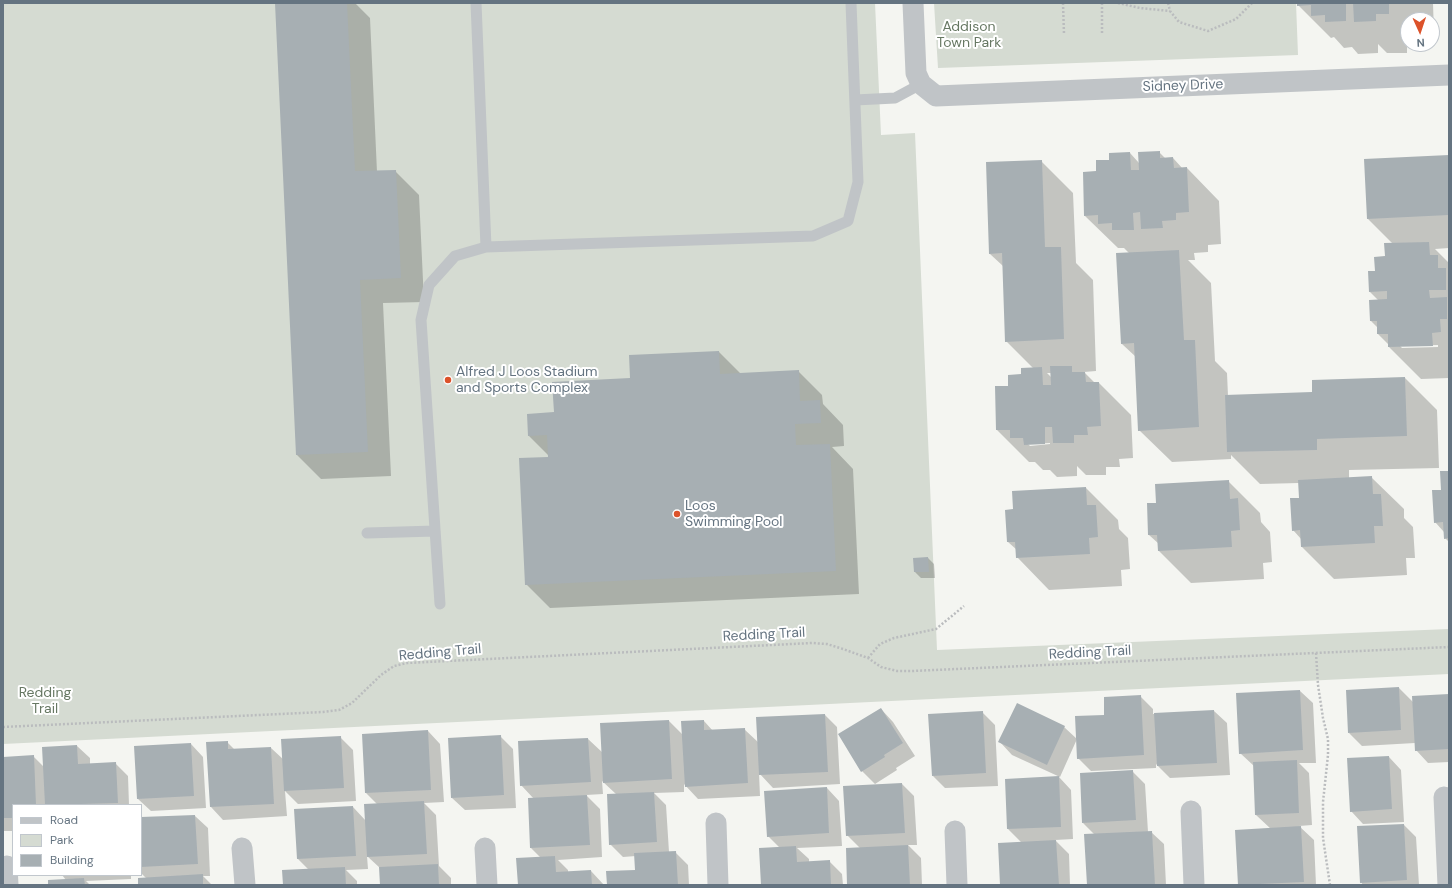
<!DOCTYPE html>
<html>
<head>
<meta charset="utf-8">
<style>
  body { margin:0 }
  #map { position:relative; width:1452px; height:888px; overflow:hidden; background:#f4f5f1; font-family:"DM Sans",sans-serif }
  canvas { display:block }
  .frame { position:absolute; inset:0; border:4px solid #657481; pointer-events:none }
  .legend { position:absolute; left:12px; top:804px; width:130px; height:72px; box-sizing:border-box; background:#fff; border:1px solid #c1c7cd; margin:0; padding:5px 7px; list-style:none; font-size:12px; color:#657481 }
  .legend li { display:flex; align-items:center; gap:8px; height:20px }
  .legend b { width:20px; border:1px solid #c1c7cd }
  .north { position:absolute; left:1400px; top:12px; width:40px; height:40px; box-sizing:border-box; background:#fff; border:1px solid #c1c7cd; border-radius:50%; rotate:177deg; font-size:11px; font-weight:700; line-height:16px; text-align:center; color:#657481 }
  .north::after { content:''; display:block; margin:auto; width:14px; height:18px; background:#dc522a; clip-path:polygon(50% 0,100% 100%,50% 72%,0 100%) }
</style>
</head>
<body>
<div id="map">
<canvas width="1452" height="888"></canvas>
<div class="frame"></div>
<ul class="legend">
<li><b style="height:5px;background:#c0c4c7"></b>Road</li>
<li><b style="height:11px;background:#d5dbd2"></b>Park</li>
<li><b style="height:11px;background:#a7afb3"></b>Building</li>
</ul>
<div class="north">N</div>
</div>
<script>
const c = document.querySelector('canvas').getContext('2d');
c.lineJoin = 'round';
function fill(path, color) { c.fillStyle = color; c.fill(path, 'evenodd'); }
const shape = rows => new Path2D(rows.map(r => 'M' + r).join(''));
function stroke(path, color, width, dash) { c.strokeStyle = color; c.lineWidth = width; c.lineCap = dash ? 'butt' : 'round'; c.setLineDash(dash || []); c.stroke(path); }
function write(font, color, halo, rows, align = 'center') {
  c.font = font + ' "DM Sans",sans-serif'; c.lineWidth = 4; c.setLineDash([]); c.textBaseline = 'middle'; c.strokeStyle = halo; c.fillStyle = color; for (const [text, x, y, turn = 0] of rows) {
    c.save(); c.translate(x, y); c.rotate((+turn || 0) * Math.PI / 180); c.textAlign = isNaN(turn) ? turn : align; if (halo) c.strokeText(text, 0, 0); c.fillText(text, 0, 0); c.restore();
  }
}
fill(shape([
  [3,3,875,3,881,135,915,133,937,650,1449,629,1449,674,3,744],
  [934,3,1296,3,1298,55,938,68]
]), '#d5dbd2');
fill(shape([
  [276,3,355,3,370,18,377,172,395,171,419,195,424,302,383,303,391,476,321,479,297,455],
  [1298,3,1433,3,1434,35,1432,35,1432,20,1408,20,1408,44,1421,44,1421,46,1407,46,1407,53,1387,53,1378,44,1378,53,1358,54,1352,47,1344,48,1334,37,1331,38,1298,5],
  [1159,152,1166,159,1173,158,1183,169,1187,168,1219,201,1221,244,1208,245,1208,252,1194,253,1195,260,1188,260,1211,283,1215,361,1227,373,1228,396,1313,393,1405,378,1437,410,1439,468,1349,470,1349,478,1371,477,1404,509,1404,518,1413,527,1415,558,1406,558,1407,575,1334,579,1302,547,1302,540,1293,530,1300,499,1299,483,1260,484,1231,455,1231,459,1172,462,1139,430,1136,357,1122,344,1130,254,1124,248,1118,248,1085,216,1097,172,1110,161,1130,153,1139,163],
  [1449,156,1449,248,1435,249,1449,263,1449,378,1421,379,1389,347,1389,345,1378,334,1378,328,1371,321,1378,300,1370,292,1376,272,1386,257,1393,244,1368,219],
  [1438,345,1438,347,1402,348,1400,346],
  [1041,161,1073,193,1076,263,1093,280,1096,371,1084,372,1095,383,1099,383,1131,415,1133,458,1119,459,1120,467,1106,467,1106,475,1086,475,1077,466,1077,476,1057,477,1050,470,1043,470,1035,462,1029,462,997,430,1009,387,1033,368,1006,341,1003,266,990,254],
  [1047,373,1051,373,1051,377],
  [1050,443,1050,444,1030,446,1028,444],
  [719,352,741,374,798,371,822,395,823,404,843,425,844,446,832,447,853,469,859,594,550,608,526,584,549,458,549,456,529,436,555,413,631,379],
  [1449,472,1449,542,1445,538,1444,532,1435,522,1442,491],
  [1228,481,1260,513,1261,522,1270,532,1272,562,1263,563,1264,579,1191,583,1159,551,1159,544,1149,535,1157,504],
  [1086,488,1118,520,1119,529,1128,538,1130,569,1121,570,1122,586,1049,590,1017,557,1017,550,1008,542,1014,510],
  [928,558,934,564,935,578,921,578,915,572],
  [1399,688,1413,702,1449,695,1449,762,1428,763,1416,750,1415,743,1362,746,1349,733],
  [1300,691,1313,703,1316,763,1299,763,1309,773,1312,825,1299,826,1314,840,1316,885,1239,885,1236,831,1271,829,1256,815,1254,766,1240,753],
  [1140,696,1153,709,1153,714,1214,711,1227,723,1230,775,1170,778,1156,764,1156,768,1091,771,1078,758,1077,739,1060,777,1012,755,1000,742,1064,727,1077,739,1106,716],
  [881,709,893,722,915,756,896,768,897,770,875,784,862,771],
  [982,712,995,725,998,786,945,788,933,776],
  [825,715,837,727,840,784,773,788,759,773,760,796,698,799,684,784,684,792,654,793,666,805,669,852,675,852,688,865,689,885,608,885,636,870,636,856,623,857,610,844,616,794,602,781,603,794,586,795,600,809,602,857,558,860,568,870,568,873,591,871,604,885,519,885,541,858,531,848,534,799,521,785,588,739,603,753,669,721,683,735,704,721,713,731,744,729,759,743],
  [428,731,440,744,444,802,424,803,436,815,439,866,451,878,451,885,381,885,380,868,367,856,368,869,346,870,357,881,357,885,284,885,309,870,298,859,295,810,353,807,366,821,378,805,366,793,363,735],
  [500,736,513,749,516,808,465,810,452,798],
  [340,737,353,750,356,801,298,804,285,791,287,816,223,820,211,807,207,743,227,742,235,750,271,748,284,760],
  [191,744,203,757,206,808,151,811,138,799],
  [77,746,90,758,90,765,115,763,128,776,129,805,13,805,13,831,3,831,3,758,33,756,44,767],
  [1389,757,1401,770,1404,822,1363,824,1351,811],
  [1133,772,1145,784,1148,832,1151,832,1164,844,1166,885,1088,885,1095,835,1083,823],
  [1059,777,1071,790,1073,839,1055,840,1069,854,1070,885,1001,885,1022,843,1008,829,1006,780],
  [902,784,914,796,917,845,908,845,921,858,922,885,848,885,860,848,847,835],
  [827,788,839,801,842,846,797,848,809,859,809,862,829,861,842,874,843,885,762,885,779,847,768,836],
  [195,816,208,828,210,876,203,876,212,885,139,885,146,878,141,873,141,818],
  [1404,825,1416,837,1419,885,1363,885,1361,882],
  [62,875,131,875,131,879,86,881,90,885,49,885,66,880]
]), '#0003');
fill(shape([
  [275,3,347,3,355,171,396,170,401,278,360,280,368,452,296,455],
  [1297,3,1346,3,1346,21,1325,22,1325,15,1311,16,1311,5,1297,6],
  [1353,3,1389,3,1389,14,1376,14,1376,21,1354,22],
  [1160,151,1160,158,1173,157,1174,168,1187,167,1189,212,1176,213,1176,220,1162,221,1163,228,1141,229,1140,212,1133,213,1134,230,1112,230,1112,223,1098,224,1098,215,1084,216,1083,172,1096,171,1096,160,1109,160,1109,153,1130,152,1131,170,1139,170,1138,152],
  [1449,155,1449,215,1367,219,1364,159],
  [1042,160,1045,247,1061,247,1064,339,1005,342,1002,253,989,254,986,162],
  [1429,242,1430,255,1438,255,1438,268,1446,268,1446,290,1429,290,1430,298,1447,297,1447,319,1440,319,1441,332,1432,333,1433,346,1388,347,1388,334,1377,334,1377,321,1370,321,1369,300,1387,299,1387,291,1369,292,1368,271,1375,271,1374,257,1385,256,1384,243],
  [1179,250,1184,340,1195,340,1199,427,1138,431,1134,343,1121,344,1116,253],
  [719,351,720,374,799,370,800,401,820,400,821,423,795,424,796,445,830,444,836,571,525,585,519,458,548,457,547,435,528,436,527,414,554,412,552,382,630,378,629,355],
  [1050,366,1072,366,1072,372,1085,372,1086,382,1099,382,1101,426,1087,427,1088,435,1074,435,1074,443,1053,443,1052,427,1045,427,1045,444,1024,445,1023,438,1010,438,1010,430,996,430,995,386,1008,386,1008,375,1021,374,1021,368,1042,367,1043,385,1051,385],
  [1405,377,1407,436,1317,439,1317,450,1227,452,1225,395,1312,392,1312,380],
  [1440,471,1449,471,1449,538,1444,539,1443,522,1434,523,1432,490,1441,490],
  [1372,476,1373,494,1381,494,1383,526,1374,526,1375,543,1301,547,1300,530,1292,531,1290,498,1299,498,1298,480],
  [1229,480,1230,499,1238,498,1240,530,1231,531,1232,547,1158,551,1157,535,1148,535,1147,503,1156,503,1155,484],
  [1086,487,1087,505,1096,505,1098,537,1089,538,1090,554,1016,558,1015,542,1007,542,1005,510,1013,509,1012,491],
  [928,557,929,572,914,572,913,558],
  [1399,687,1401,730,1348,733,1346,690],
  [1300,690,1303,750,1239,754,1236,693],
  [1449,694,1449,749,1415,751,1412,696],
  [1141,695,1144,755,1077,759,1075,716,1104,715,1104,697],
  [1017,703,1065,726,1047,765,998,742],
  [881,708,903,743,884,755,885,757,861,772,838,734],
  [1214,710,1217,763,1157,766,1154,713],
  [983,711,986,773,932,776,928,714],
  [825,714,828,772,759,775,756,717],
  [669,720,672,779,603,783,600,723],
  [704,720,704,730,745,728,748,783,685,787,681,721],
  [428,730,431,790,365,793,362,734],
  [501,735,504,795,451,798,448,738],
  [341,736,344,788,284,791,281,739],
  [588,738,591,782,520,786,518,741],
  [228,741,228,749,271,747,274,804,210,807,206,742],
  [191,743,194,796,137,799,134,746],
  [77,745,78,764,116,762,118,803,45,805,42,747],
  [34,755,36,805,13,805,13,818,3,818,3,757],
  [1389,756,1392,809,1350,812,1347,758],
  [1297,760,1299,813,1255,815,1253,762],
  [1133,770,1136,820,1082,823,1080,773],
  [1059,776,1061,827,1007,829,1005,779],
  [902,783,905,833,846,836,843,786],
  [827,787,829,833,767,837,764,791],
  [654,792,657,842,609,845,607,794],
  [587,795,590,845,530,848,528,798],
  [424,801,427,854,367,857,364,804],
  [353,806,356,856,297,859,294,809],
  [195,815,198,864,141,867,141,817],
  [1404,824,1407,880,1360,883,1357,826],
  [1301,826,1304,882,1238,885,1235,830],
  [1152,831,1155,885,1087,885,1084,834],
  [1056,840,1059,885,1000,885,998,843],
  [908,845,910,885,847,885,846,848],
  [796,846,797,862,830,860,831,885,761,885,759,848],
  [676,851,678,885,607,885,606,871,635,870,634,853],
  [555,856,556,872,591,870,592,885,518,885,516,858],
  [438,864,439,885,380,885,379,867],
  [345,867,346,885,283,885,282,870],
  [203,874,203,885,138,885,138,878],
  [84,878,85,885,48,885,48,880]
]), '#a7afb3');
stroke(shape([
  [1063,3,1064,34],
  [1102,3,1102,33],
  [1118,3,1140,8,1170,11],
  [1168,3,1170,11,1179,22,1208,31,1236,19,1252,3],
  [1316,653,1318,685,1323,718,1328,739,1328,755,1323,802,1323,838,1330,885],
  [868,658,880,644,894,638,936,629,964,606],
  [3,727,323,712,339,710,352,703,381,675,394,666,407,663,812,643,827,644,843,649,868,658,881,667,897,671,912,671,1449,647]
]), '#babcbe', 2.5, [2, 2]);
stroke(shape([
  [476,3,486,247,813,236,848,221,858,182,851,3],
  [855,100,895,98,921,84],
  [367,533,435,531],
  [440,604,421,320,429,285,455,256,486,247]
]), '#c0c4c7', 11);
stroke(shape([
  [913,3,916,73,921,84,936,96,1449,75],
  [1444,797,1448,885],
  [1191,811,1194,885],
  [716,823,718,885],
  [955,831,957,885],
  [242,848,245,885],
  [485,848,487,885],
  [7,866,8,885]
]), '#c0c4c7', 21);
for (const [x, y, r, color] of [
  [448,380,4,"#dc522a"],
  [677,514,4,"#dc522a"]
]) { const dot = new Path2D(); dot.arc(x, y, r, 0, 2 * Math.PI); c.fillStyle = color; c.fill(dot); stroke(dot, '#fff', 1.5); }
write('14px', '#677863', '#fff', [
  ["Addison",969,27],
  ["Town Park",969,43],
  ["Redding",45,693],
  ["Trail",45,709]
]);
write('14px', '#657481', '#fff', [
  ["Sidney Drive",1183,86,-2],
  ["Redding Trail",764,635,-3],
  ["Redding Trail",440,653,-5],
  ["Redding Trail",1090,653,-3]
]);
write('14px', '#657481', '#fff', [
  ["Alfred J Loos Stadium",456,372],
  ["and Sports Complex",456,388],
  ["Loos",685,506],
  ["Swimming Pool",685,522]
], 'left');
</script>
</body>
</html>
